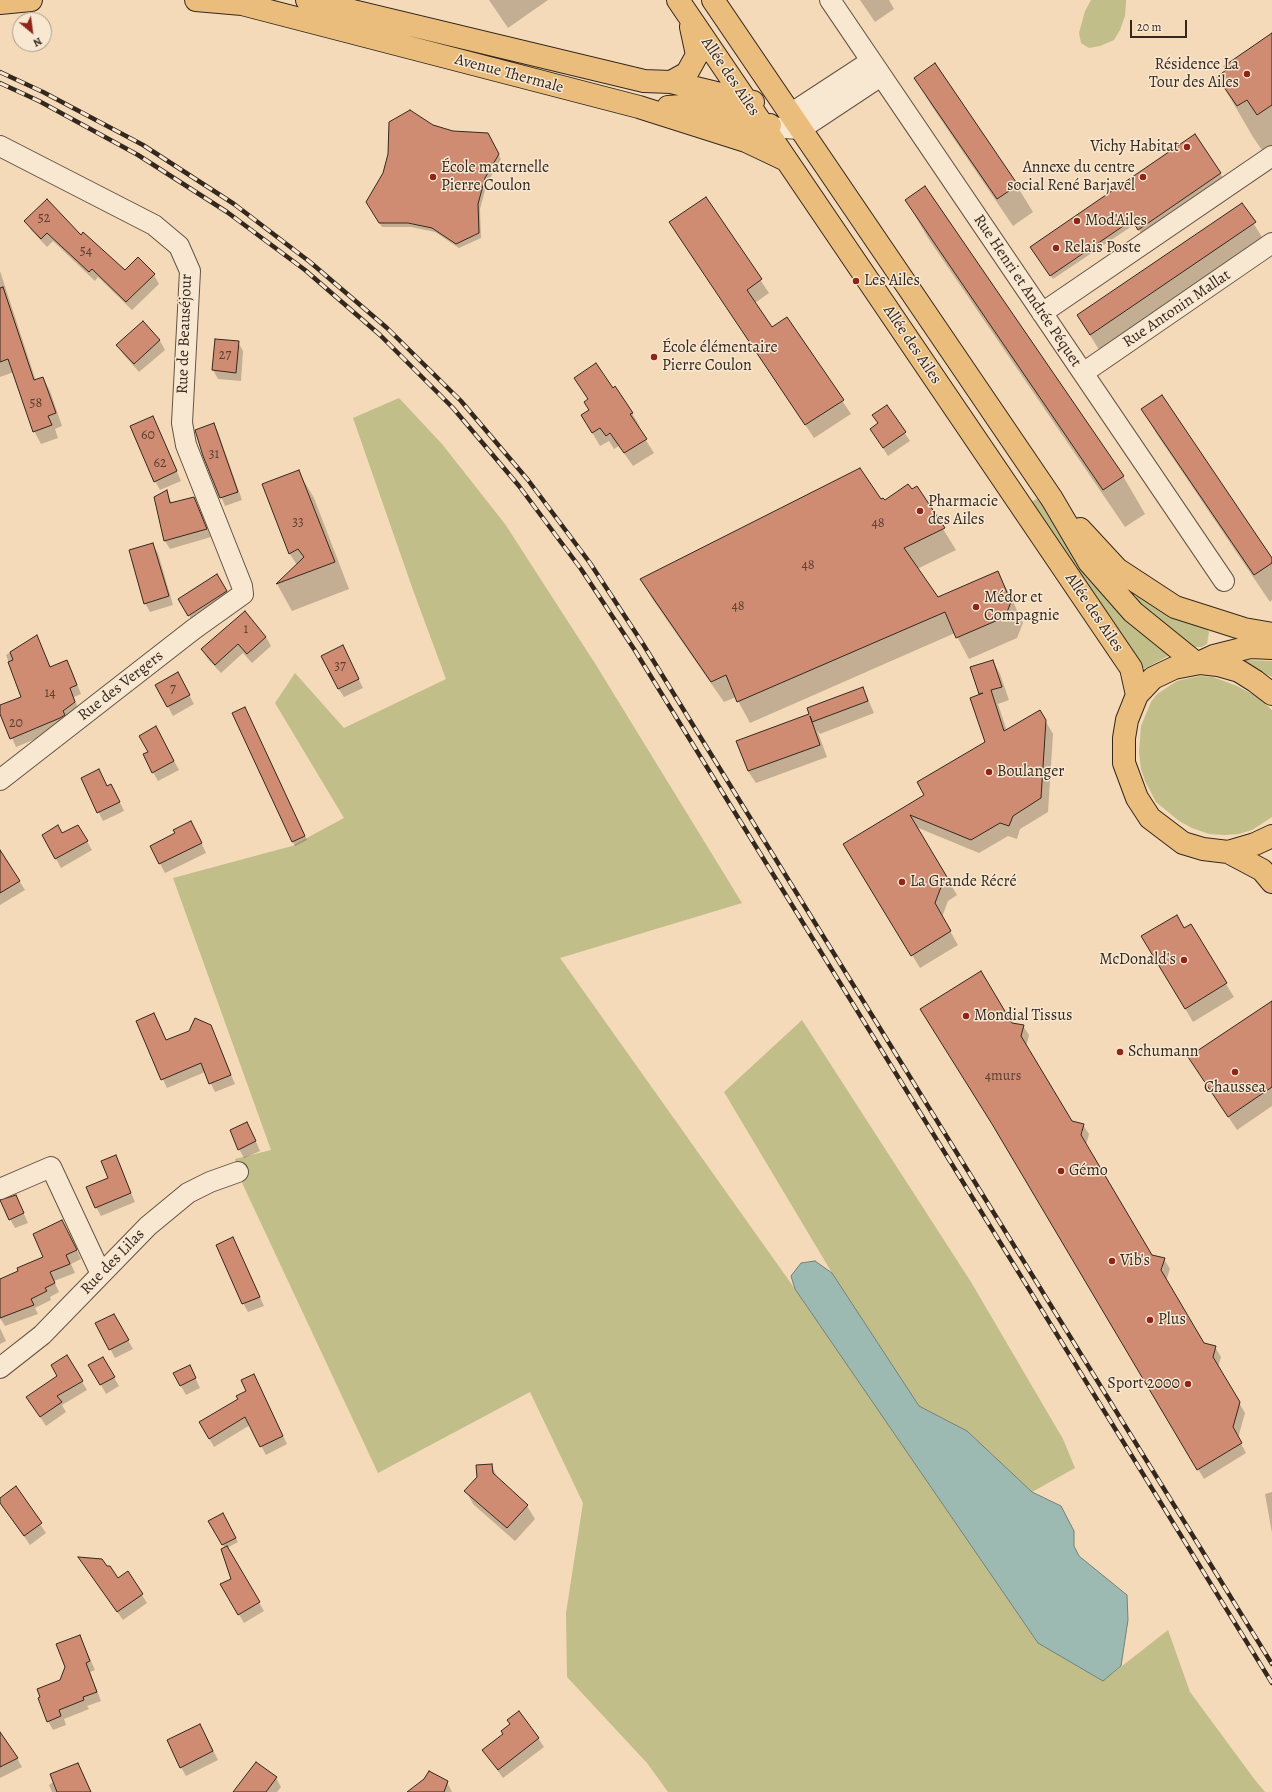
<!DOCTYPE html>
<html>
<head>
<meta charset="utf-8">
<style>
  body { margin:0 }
  #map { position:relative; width:1272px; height:1792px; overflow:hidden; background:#f4dab8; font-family:Alegreya,serif }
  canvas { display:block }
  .north { position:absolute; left:12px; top:12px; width:40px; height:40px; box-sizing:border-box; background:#f8e7d1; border:1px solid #aa9b89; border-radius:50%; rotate:151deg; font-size:11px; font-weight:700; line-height:16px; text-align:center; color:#34281e }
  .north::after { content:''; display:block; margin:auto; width:14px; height:18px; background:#8f2418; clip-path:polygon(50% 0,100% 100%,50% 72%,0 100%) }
  .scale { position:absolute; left:1130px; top:20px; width:57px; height:18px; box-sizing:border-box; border:2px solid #34281e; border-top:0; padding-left:5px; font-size:12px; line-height:14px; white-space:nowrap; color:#34281e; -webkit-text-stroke:3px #f8e7d1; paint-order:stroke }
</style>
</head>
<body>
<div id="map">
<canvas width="1272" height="1792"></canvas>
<div class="north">N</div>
<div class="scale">20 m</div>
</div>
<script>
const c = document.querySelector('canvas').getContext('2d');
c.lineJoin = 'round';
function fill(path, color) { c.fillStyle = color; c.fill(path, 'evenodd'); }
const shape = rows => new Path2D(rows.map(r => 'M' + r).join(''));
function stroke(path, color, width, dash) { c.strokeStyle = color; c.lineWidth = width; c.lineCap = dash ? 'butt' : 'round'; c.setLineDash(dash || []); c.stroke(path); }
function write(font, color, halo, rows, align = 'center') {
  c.font = font + ' Alegreya,serif'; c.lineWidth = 3; c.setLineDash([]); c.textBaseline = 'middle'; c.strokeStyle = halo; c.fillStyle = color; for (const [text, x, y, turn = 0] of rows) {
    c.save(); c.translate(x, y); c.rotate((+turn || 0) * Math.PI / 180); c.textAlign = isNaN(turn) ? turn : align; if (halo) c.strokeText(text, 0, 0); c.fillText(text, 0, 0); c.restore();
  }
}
fill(shape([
  [1091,0,1126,0,1126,2,1125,16,1120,30,1114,40,1100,46,1089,48,1081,43,1079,33,1085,11],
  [399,398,442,444,505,524,596,665,742,903,560,958,795,1289,1038,1643,1103,1681,1168,1630,1190,1692,1255,1780,1265,1792,668,1792,647,1763,567,1677,566,1613,583,1503,530,1392,378,1473,243,1185,235,1159,271,1150,173,878,292,846,344,818,275,703,295,673,344,728,446,679,413,590,353,418],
  [1038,498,1078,558,1132,625,1170,655,1144,669,1031,502],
  [1138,595,1206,627,1209,632,1207,644,1202,647,1193,647,1134,599],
  [1247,660,1272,661,1272,677,1245,664,1244,661],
  [1199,676,1213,677,1237,686,1258,697,1272,710,1272,817,1252,830,1239,834,1225,835,1209,834,1192,828,1179,821,1156,802,1145,781,1141,769,1139,752,1141,726,1151,702,1157,694,1177,681],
  [802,1020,971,1282,1063,1439,1075,1468,1032,1492,967,1431,919,1406,832,1273,724,1092]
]), '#c1be8a');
const water = shape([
  [815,1261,832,1273,919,1406,967,1431,1032,1492,1061,1506,1074,1531,1074,1546,1079,1556,1127,1595,1128,1620,1121,1666,1103,1681,1038,1643,795,1289,791,1276,801,1263,815,1261]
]);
fill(water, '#9cbab2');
stroke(water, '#728077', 1);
fill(shape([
  [489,0,548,0,508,28],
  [860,0,889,0,894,9,875,22],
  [1272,35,1272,165,1253,137,1218,77],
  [915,78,1017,186,1033,212,1013,226,931,105],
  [433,126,453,132,487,134,501,159,487,183,480,209,481,238,459,248,435,232,411,227,382,227,367,202,384,173],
  [1195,136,1223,178,1141,233,1135,224,1053,279,1034,251],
  [706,199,769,293,755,303,772,328,787,318,851,414,814,438,670,222],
  [906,200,1123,476,1145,514,1125,527,928,238],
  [1242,205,1270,250,1106,361,1078,316],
  [26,221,81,236,125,271,154,275,159,284,132,310,98,277,95,281,53,241,47,247,31,230],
  [0,271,36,381,43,378,50,391,62,426,55,429,58,438,41,444,34,431,14,372,0,377],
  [143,322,160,341,165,350,139,372,123,354,117,345],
  [216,340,238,342,243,351,241,381,218,379,213,370],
  [575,379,613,389,615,388,632,413,640,427,638,428,654,453,633,466,619,446,614,449,609,441,600,446,590,429,589,400],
  [887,406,910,441,888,456,876,437],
  [1142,409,1272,560,1272,600,1270,602,1158,436],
  [214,424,218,432,242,500,225,506,204,456],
  [157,426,181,481,160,490,155,481],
  [298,471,314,498,349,589,292,611,277,584,297,565,290,554,264,485],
  [917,487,956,550,917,569,937,598,997,572,1009,593,1023,623,1017,638,969,659,955,633,750,723,736,697,724,702,653,600,641,579,881,501,885,501],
  [166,492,172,503,194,498,211,537,170,549,165,541,155,498],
  [152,544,158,553,173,605,150,612,145,603],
  [217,575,231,600,194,624,180,599],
  [37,636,51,668,67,662,72,671,81,694,74,697,79,711,65,727,16,747,0,711,0,706,22,697,6,655],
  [266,637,271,646,252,663,243,653,221,673,207,658,202,649],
  [347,656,363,688,344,697,338,688],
  [993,661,1000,674,1009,700,998,704,1007,731,1045,720,1053,734,1048,812,1020,829,1017,839,1008,836,979,853,916,827,957,895,948,901,942,917,958,945,920,968,852,858,987,743,981,695,971,668],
  [183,683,194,704,173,716,157,686],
  [863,688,874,713,820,734,817,730,827,757,756,783,748,771,811,715],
  [247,712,307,840,295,846,293,842],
  [161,737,179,770,158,781,153,772,149,753],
  [82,779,107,787,116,794,124,811,103,821],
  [78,826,92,850,61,868,43,835,62,835],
  [196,831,206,853,165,873,151,846],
  [5,858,25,890,0,905,0,861],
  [1184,929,1226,984,1234,997,1193,1022,1151,950],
  [1272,1002,1272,1106,1237,1130,1198,1071],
  [154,1015,166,1041,210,1025,235,1084,215,1092,205,1072,167,1088,137,1022],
  [1011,1023,1023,1026,1029,1035,1026,1047,1072,1122,1083,1125,1089,1134,1086,1145,1152,1256,1164,1259,1170,1269,1166,1281,1204,1344,1215,1347,1221,1357,1218,1367,1245,1413,1238,1438,1246,1453,1204,1479,999,1134],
  [1081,1131,1083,1131,1080,1140],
  [1161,1265,1163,1265,1161,1275],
  [252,1132,260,1151,244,1158,239,1149],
  [115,1156,135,1202,101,1216,96,1207,109,1178],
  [20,1205,28,1223,15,1228,10,1219],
  [67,1230,81,1259,71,1264,75,1273,54,1281,59,1292,50,1297,51,1300,35,1308,38,1314,5,1326,0,1318,0,1280,20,1272,44,1257],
  [233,1238,264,1306,248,1312,243,1303],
  [114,1315,133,1349,115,1358,97,1324],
  [0,1328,6,1341,0,1344],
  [67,1356,87,1390,62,1405,66,1412,46,1426,33,1406,58,1376],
  [103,1358,119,1386,106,1394,90,1365],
  [174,1373,194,1375,200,1388,186,1395],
  [258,1383,287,1444,266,1455,250,1425,214,1447,200,1422,239,1400],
  [491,1465,499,1480,527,1506,535,1519,515,1541,473,1504,466,1491],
  [15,1487,46,1533,30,1545,0,1501,0,1499],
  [1272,1492,1272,1533,1265,1494],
  [223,1514,238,1542,227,1548,264,1611,244,1623,222,1585,232,1579,225,1548,210,1522],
  [85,1566,142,1595,147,1603,123,1620],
  [80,1636,95,1670,90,1672,101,1701,87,1706,89,1709,64,1719,66,1725,53,1730,48,1721,41,1697,61,1681],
  [205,1734,218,1760,186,1776,181,1767],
  [504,1735,538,1738,544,1747,503,1778,483,1750],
  [0,1741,17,1758,22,1767,0,1778],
  [78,1764,91,1792,52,1792,49,1785],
  [276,1778,281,1787,277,1792,234,1792],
  [447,1782,452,1792,415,1792]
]), '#0003');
const building = shape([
  [1272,33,1272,105,1257,115,1247,100,1237,106,1217,77,1226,70,1224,66,1272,33],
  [935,63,1018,185,997,199,914,78,935,63],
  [410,110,433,125,453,131,488,133,499,154,485,178,478,204,479,233,456,244,432,228,408,223,379,223,366,202,383,173,388,154,389,122,410,110],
  [1195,134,1221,173,1138,230,1132,220,1050,276,1030,247,1195,134],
  [925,186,1124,476,1103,490,905,200,925,186],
  [706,197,762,279,747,290,772,327,787,317,844,400,805,425,669,222,706,197],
  [47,199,81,235,83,232,125,270,138,257,155,274,126,302,92,269,89,272,47,233,41,239,24,221,47,199],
  [1242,203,1256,222,1090,335,1077,315,1242,203],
  [3,287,34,380,43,377,56,413,48,416,52,425,33,432,8,359,0,362,0,288,3,287],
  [143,321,160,340,134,364,116,345,143,321],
  [215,339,239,341,236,373,212,370,215,339],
  [596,363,613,388,615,386,633,413,630,414,647,439,624,453,610,433,606,436,600,428,592,433,581,415,589,410,584,402,588,399,574,378,596,363],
  [1162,395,1272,558,1272,563,1254,575,1141,409,1162,395],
  [887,405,906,432,883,448,870,429,878,423,872,415,887,405],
  [153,416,177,471,154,482,130,426,153,416],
  [214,423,238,492,220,498,203,456,195,430,214,423],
  [860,468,881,499,883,498,885,500,908,484,912,489,917,486,945,528,904,548,938,597,998,571,1011,602,1005,617,956,638,945,612,737,702,726,675,711,682,640,579,860,468],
  [299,470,335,562,276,584,304,557,298,549,289,554,262,484,299,470],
  [167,490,170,503,194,497,207,529,164,541,154,497,167,490],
  [153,543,169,596,144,604,129,550,153,543],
  [217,574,227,591,188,616,178,599,217,574],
  [245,611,266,637,247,654,238,644,215,665,201,649,245,611],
  [37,635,50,667,67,660,77,685,70,688,75,702,63,711,65,715,60,718,10,739,0,714,0,705,21,697,8,662,13,660,10,652,37,635],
  [343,645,359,679,338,689,321,656,343,645],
  [993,660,1002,687,991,690,1004,731,1040,710,1046,720,1041,798,1013,816,1009,826,1000,823,971,840,910,815,950,882,941,887,935,903,951,931,911,956,843,844,924,795,917,782,985,742,970,698,983,693,979,694,970,667,993,660],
  [178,672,190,695,167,707,155,685,178,672],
  [863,687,868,701,812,722,810,716,820,745,748,771,736,741,809,714,807,708,863,687],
  [245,707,305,836,292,842,232,713,245,707],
  [156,726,174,761,152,773,143,754,148,752,139,736,156,726],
  [99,769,107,786,111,784,120,802,97,813,81,778,99,769],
  [191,821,202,843,159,864,150,846,175,833,173,830,191,821],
  [58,825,62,833,78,825,88,841,55,859,42,835,58,825],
  [0,850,20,881,0,893,0,850],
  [1177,915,1184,928,1191,924,1227,983,1185,1009,1141,936,1177,915],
  [981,971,1012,1023,1024,1025,1021,1036,1072,1121,1084,1124,1081,1135,1152,1255,1165,1258,1161,1270,1204,1343,1216,1346,1213,1357,1240,1402,1233,1427,1242,1443,1197,1470,992,1124,920,1009,981,971],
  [1272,1001,1272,1087,1228,1117,1188,1057,1272,1001],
  [154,1013,166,1040,189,1031,195,1018,211,1025,231,1075,209,1084,201,1063,161,1080,136,1021,154,1013],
  [247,1122,256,1141,238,1150,230,1130,247,1122],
  [116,1155,131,1193,95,1208,86,1187,108,1178,101,1161,116,1155],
  [16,1195,24,1213,9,1220,0,1200,16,1195],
  [62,1220,77,1250,66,1255,70,1264,50,1272,55,1283,45,1288,47,1291,31,1299,34,1305,0,1318,0,1279,18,1271,17,1268,43,1257,33,1234,62,1220],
  [233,1237,260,1297,242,1304,216,1245,233,1237],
  [114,1314,129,1340,109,1350,95,1323,114,1314],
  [67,1355,83,1381,57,1396,62,1402,40,1417,26,1397,57,1376,51,1365,67,1355],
  [103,1357,115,1377,100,1385,88,1365,103,1357],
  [190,1365,196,1378,180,1386,173,1373,190,1365],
  [254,1374,283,1436,260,1447,245,1417,209,1439,199,1422,238,1399,236,1396,246,1391,241,1380,254,1374],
  [492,1464,493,1473,528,1505,507,1528,464,1491,477,1477,476,1465,492,1464],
  [16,1486,42,1523,24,1536,0,1503,0,1498,16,1486],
  [223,1513,236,1538,222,1545,208,1521,223,1513],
  [227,1546,260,1602,238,1615,220,1584,231,1579,221,1549,227,1546],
  [78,1557,102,1559,107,1566,110,1566,118,1578,128,1571,143,1594,117,1612,78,1557],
  [80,1635,90,1661,86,1663,97,1692,83,1697,84,1700,59,1710,61,1716,47,1722,38,1698,40,1697,37,1689,60,1680,65,1667,56,1644,80,1635],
  [519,1711,539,1738,498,1770,482,1750,503,1734,501,1731,510,1724,507,1720,519,1711],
  [200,1724,213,1751,180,1768,167,1740,200,1724],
  [0,1732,18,1758,0,1767,0,1732],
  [256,1762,277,1777,266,1792,233,1792,256,1762],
  [78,1763,91,1792,57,1792,50,1774,78,1763],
  [429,1771,448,1781,444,1792,407,1792,424,1779,429,1771]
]);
fill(building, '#d08c73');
stroke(building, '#34281e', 1);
const minor = shape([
  [830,0,1224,581],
  [790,114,871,61],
  [765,127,801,129,881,76],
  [0,146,154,225,179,246,190,271,182,423,186,445,242,586,243,594,194,629,0,780],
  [1042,313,1272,156],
  [1083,373,1272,243],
  [0,1189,51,1167,101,1274],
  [0,1368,42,1335,148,1226,188,1193,210,1182,238,1172]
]);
const major = shape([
  [196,0,242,4,639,107,746,141,786,160],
  [307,0,644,81,671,82,753,102],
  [678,0,1131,668,1137,695],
  [713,0,1052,499,1089,562,1133,612,1196,663],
  [0,3,31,0],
  [671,82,687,73,697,55,691,27],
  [668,107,682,106,765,127,770,125],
  [1080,529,1117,569,1175,607,1244,629,1272,634],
  [1201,662,1214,656,1250,647,1272,648],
  [1272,694,1255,681,1239,671,1218,665,1200,663,1174,668,1153,678,1137,695,1127,720,1124,738,1124,763,1137,798,1150,818,1183,843,1203,849,1228,852,1255,844,1272,836],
  [1228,852,1262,870,1272,882]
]);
stroke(minor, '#645444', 22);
stroke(major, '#34281e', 24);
stroke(minor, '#f8e7d1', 20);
stroke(major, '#eabd7c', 22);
const rail = shape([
  [0,72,43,92,143,145,234,204,310,262,387,328,461,401,528,480,590,563,643,644,1272,1664],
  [0,83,39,101,138,155,227,212,305,270,380,335,453,408,519,486,581,569,634,649,1272,1683]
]);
stroke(rail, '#34281e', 4.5);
stroke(rail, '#f8e7d1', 3, [9]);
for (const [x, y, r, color] of [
  [1247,74,4,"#8f2418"],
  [1187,147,4,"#8f2418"],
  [433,177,4,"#8f2418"],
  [1143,177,4,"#8f2418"],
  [1077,221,4,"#8f2418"],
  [1056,248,4,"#8f2418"],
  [856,281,4,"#8f2418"],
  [654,357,4,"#8f2418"],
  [920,511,4,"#8f2418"],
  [976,607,4,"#8f2418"],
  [989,772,4,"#8f2418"],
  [902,882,4,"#8f2418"],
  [1184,960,4,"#8f2418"],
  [966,1016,4,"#8f2418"],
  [1120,1052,4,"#8f2418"],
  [1235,1072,4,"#8f2418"],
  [1061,1171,4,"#8f2418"],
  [1112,1261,4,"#8f2418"],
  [1150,1320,4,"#8f2418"],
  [1188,1384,4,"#8f2418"]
]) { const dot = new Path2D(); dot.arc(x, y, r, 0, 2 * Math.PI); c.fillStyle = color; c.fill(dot); stroke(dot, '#f8e7d1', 1.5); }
write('14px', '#5b4133', null, [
  ["52",44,219],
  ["54",86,252],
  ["27",225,356],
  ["58",36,404],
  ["60",148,436],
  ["31",214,455],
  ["62",160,464],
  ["33",298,523],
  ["48",878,524],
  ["48",808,566],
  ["48",738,607],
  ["1",246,630],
  ["37",340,667],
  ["7",173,690],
  ["14",50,694],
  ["20",16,724],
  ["4murs",1003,1077]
]);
write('16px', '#34281e', '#f8e7d1', [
  ["Résidence La",1239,65,"right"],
  ["Tour des Ailes",1239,83,"right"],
  ["Vichy Habitat",1179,147,"right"],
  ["École maternelle",441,168],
  ["Pierre Coulon",441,186],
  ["Annexe du centre",1135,168,"right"],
  ["social René Barjavel",1135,186,"right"],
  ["Mod'Ailes",1085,221],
  ["Relais Poste",1064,248],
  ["Les Ailes",864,281],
  ["École élémentaire",662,348],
  ["Pierre Coulon",662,366],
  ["Pharmacie",928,502],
  ["des Ailes",928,520],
  ["Médor et",984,598],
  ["Compagnie",984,616],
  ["Boulanger",997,772],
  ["La Grande Récré",910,882],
  ["McDonald's",1176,960,"right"],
  ["Mondial Tissus",974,1016],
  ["Schumann",1128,1052],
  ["Chaussea",1235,1088,"center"],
  ["Gémo",1069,1171],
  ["Vib's",1120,1261],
  ["Plus",1158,1320],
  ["Sport 2000",1180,1384,"right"]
], 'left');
write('16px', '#34281e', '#f8e7d1', [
  ["Avenue Thermale",509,74,15],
  ["Allée des Ailes",730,77,56],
  ["Rue Henri et Andrée Péquet",1027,291,56],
  ["Rue Antonin Mallat",1177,309,-34],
  ["Rue de Beauséjour",185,334,-88],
  ["Allée des Ailes",912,345,56],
  ["Allée des Ailes",1094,613,56],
  ["Rue des Vergers",121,686,-38],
  ["Rue des Lilas",113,1262,-46]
]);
</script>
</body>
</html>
